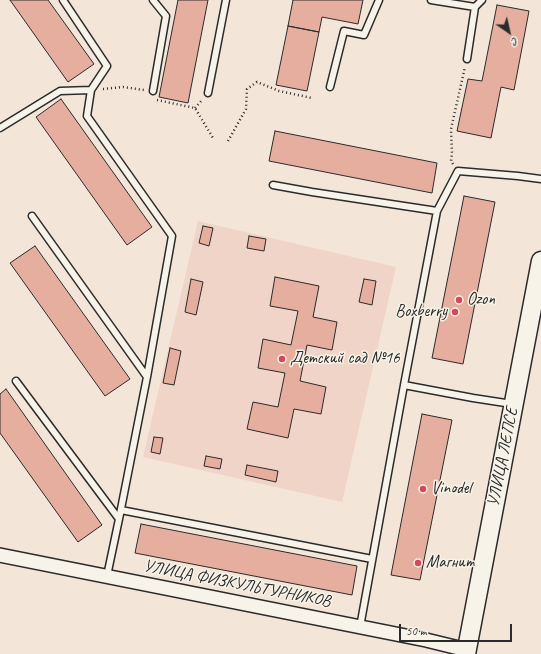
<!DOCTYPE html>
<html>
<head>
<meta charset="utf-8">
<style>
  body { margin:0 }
  #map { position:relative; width:541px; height:654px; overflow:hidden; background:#f4e5d9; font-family:Caveat,sans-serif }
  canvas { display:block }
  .north { position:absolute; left:489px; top:12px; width:40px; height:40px; -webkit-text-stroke:3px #f7f3e8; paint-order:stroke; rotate:146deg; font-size:11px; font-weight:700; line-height:16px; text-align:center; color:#2b2b2b }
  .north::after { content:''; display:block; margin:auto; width:14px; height:18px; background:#2b2b2b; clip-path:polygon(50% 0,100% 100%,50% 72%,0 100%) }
  .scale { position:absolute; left:399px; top:624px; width:113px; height:18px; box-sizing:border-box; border:2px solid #2b2b2b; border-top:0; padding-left:5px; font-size:12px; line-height:14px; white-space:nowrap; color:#2b2b2b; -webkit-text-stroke:3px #f7f3e8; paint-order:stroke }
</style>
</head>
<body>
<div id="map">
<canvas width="541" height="654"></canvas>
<div class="north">С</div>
<div class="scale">50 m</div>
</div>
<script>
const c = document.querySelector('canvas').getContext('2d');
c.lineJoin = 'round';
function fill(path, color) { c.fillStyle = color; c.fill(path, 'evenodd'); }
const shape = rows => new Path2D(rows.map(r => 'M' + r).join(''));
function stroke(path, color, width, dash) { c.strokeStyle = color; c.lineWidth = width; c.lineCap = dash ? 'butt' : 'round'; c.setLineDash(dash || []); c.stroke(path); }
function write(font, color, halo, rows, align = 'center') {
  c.font = font + ' Caveat,sans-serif'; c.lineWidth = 3; c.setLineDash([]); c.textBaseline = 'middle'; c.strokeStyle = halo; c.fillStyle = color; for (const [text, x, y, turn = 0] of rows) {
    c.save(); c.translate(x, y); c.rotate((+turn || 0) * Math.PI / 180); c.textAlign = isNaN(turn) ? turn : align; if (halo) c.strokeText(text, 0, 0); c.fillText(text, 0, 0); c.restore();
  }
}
fill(shape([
  [198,221,396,267,342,502,143,457]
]), '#f0d4c7');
const building = shape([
  [10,0,48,0,94,64,68,82,10,0],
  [178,0,208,0,188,103,159,97,178,0],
  [293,0,363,0,358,24,322,17,319,32,288,26,293,0],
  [497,5,529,11,514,90,501,87,491,138,457,131,468,79,482,81,497,5],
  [288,26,319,32,307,91,276,85,288,26],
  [61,99,152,227,127,245,36,117,61,99],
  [275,131,437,163,432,193,269,161,275,131],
  [464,196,495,202,463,364,432,358,464,196],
  [203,226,213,228,209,246,199,243,203,226],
  [249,236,266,239,264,251,247,248,249,236],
  [35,246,130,379,105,396,10,263,35,246],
  [275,277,319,286,313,317,337,322,332,350,307,345,300,381,326,387,321,414,294,409,288,438,247,429,253,402,278,407,285,373,258,368,263,339,291,345,298,311,270,306,275,277],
  [191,279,203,282,196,315,185,312,191,279],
  [364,279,376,281,372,305,359,302,364,279],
  [170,348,181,351,174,385,163,383,170,348],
  [6,389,102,525,78,542,0,433,0,394,6,389],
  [422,414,452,420,420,580,391,575,422,414],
  [154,437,163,438,160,454,151,452,154,437],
  [206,456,222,459,220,469,204,466,206,456],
  [247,465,278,471,276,482,245,475,247,465],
  [141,524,357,566,352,595,135,553,141,524]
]);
fill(building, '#e6ae9e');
stroke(building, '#2b2b2b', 1);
const lane = shape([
  [63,0,107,66,91,90,87,116,172,236,147,377],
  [153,0,166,16,153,91],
  [431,0,475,7],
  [467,59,475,7,482,0],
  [330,87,344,31,364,35,379,0],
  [208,93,226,0],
  [0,128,60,91,91,90],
  [273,185,312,192,437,211],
  [16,381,119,519,147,377,32,216],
  [404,385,473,398,512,404],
  [121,510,372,559],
  [107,576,119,519],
  [360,627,404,385,437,211,458,171,518,176,541,179]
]);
const street = shape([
  [0,555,426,640,467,650]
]);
const secondary = shape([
  [466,654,541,261]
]);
stroke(lane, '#2b2b2b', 9);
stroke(street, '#2b2b2b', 16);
stroke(secondary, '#2b2b2b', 21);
stroke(shape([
  [103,89,123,87,144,90],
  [157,100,195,108,213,138],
  [195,108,203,99],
  [228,141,246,109,247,89,257,82,279,91,312,98],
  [453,164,451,161,452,153,451,129,465,67]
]), '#2b2b2b', 2.5, [1, 3]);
stroke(lane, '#f7f3e8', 6);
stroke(street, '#f7f3e8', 13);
stroke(secondary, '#f7f3e8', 18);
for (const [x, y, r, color] of [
  [459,300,4,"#d1495b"],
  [455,312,4,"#d1495b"],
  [282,359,4,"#d1495b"],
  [423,489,4,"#d1495b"],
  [418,563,4,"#d1495b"]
]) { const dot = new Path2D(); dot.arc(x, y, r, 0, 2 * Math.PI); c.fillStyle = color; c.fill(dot); stroke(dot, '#f7f3e8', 1.5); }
write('17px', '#2b2b2b', '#f7f3e8', [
  ["Ozon",467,300],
  ["Boxberry",447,312,"right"],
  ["Детский сад №16",290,359],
  ["Vinodel",431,489],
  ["Магнит",426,563]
], 'left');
write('17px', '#2b2b2b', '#f7f3e8', [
  ["УЛИЦА ЛЕПСЕ",503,457,-79],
  ["УЛИЦА ФИЗКУЛЬТУРНИКОВ",237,584,11]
]);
</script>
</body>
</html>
